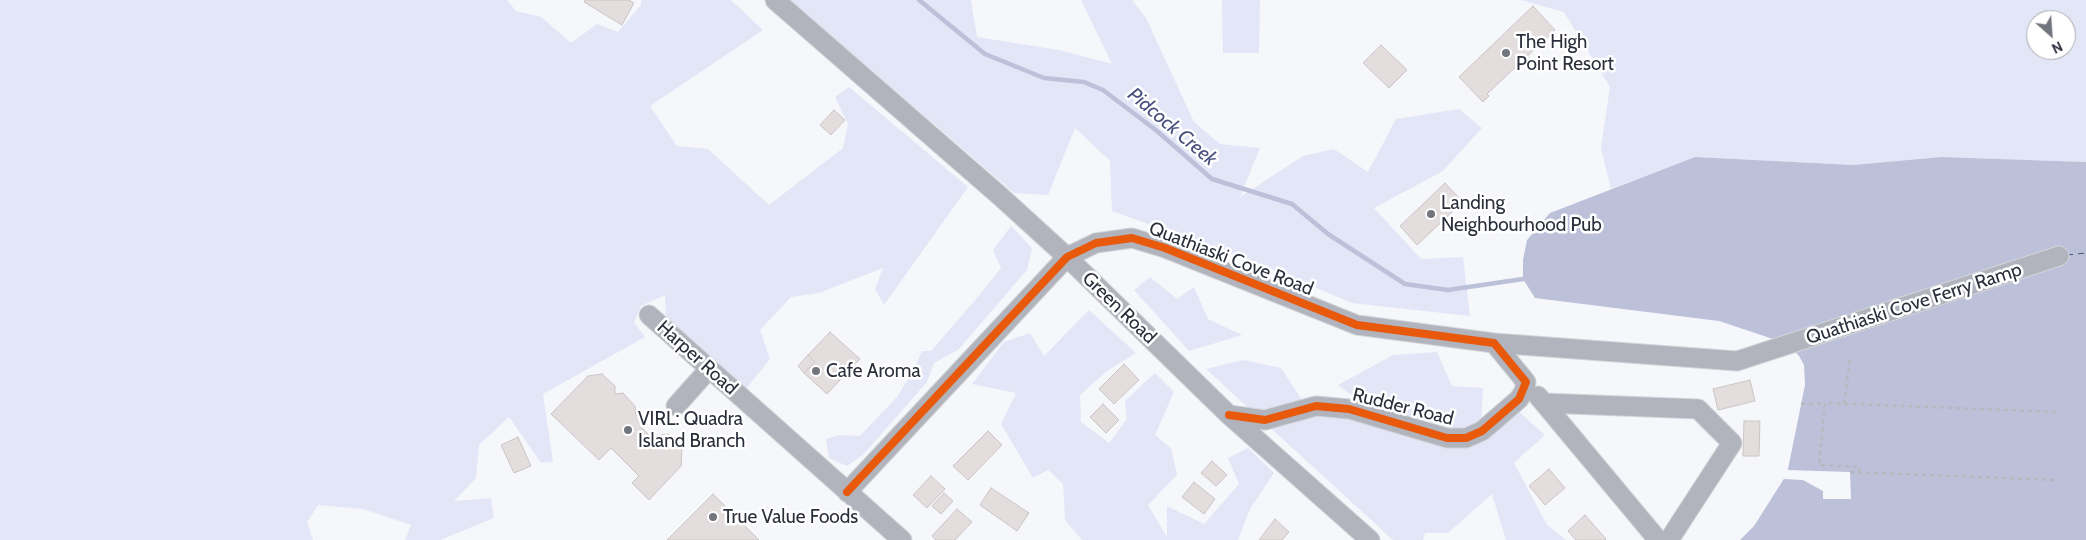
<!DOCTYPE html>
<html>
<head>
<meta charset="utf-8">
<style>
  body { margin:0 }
  #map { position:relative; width:2086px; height:540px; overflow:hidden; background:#f6f7fb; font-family:Cabin,sans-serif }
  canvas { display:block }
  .north { position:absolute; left:2026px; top:10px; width:50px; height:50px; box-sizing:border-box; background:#fff; border:1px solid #aaabb1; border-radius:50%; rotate:154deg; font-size:14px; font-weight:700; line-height:20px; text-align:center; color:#2b2e3b }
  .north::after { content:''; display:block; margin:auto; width:18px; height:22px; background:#72747e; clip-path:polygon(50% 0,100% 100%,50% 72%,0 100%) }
</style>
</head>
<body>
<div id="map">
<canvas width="2086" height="540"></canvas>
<div class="north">N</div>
</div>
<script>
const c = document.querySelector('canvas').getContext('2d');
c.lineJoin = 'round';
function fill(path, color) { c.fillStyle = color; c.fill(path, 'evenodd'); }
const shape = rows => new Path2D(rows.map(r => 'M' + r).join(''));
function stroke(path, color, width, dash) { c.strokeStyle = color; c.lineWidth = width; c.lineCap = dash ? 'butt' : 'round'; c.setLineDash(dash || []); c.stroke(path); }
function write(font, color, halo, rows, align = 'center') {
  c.font = font + ' Cabin,sans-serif'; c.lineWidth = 5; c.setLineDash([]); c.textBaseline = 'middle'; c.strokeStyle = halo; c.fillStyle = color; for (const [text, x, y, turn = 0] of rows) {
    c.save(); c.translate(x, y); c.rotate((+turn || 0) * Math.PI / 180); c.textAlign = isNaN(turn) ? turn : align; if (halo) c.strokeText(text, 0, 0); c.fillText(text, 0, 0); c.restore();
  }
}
fill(shape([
  [0,0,507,0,516,11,541,17,571,43,597,24,618,32,641,5,641,0,731,0,763,30,650,106,677,146,708,149,769,205,843,148,848,124,835,97,849,87,968,187,884,305,875,289,883,268,819,293,791,297,760,330,770,359,745,390,666,320,665,295,641,306,634,322,645,337,543,394,553,462,541,463,509,417,479,445,476,478,454,501,491,498,494,518,440,540,405,540,411,525,363,509,318,505,307,522,313,540,0,540],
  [790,0,971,0,977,37,1059,50,1112,64,1081,0,1132,0,1146,18,1194,122,1220,144,1260,148,1240,197,1303,156,1334,149,1368,172,1396,119,1459,109,1482,128,1443,171,1374,208,1421,259,1463,257,1470,316,1352,303,1265,266,1112,211,1110,161,1075,128,1048,195,1014,193],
  [1222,0,1260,0,1259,53,1223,53],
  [1521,0,2086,0,2086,162,1941,157,1853,165,1695,157,1611,189,1601,148,1610,87,1564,12],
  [2036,20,2066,20,2066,50,2036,50],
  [1011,226,1032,248,1027,270,958,350,934,363,927,382,863,455,847,466,829,458,826,439,839,435,860,436,897,397,913,371,922,351,931,351,977,298,1001,268,993,250],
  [1150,277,1177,299,1194,287,1208,319,1242,335,1189,351,1134,290],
  [1089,310,1136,353,1107,371,1080,395,1081,422,1109,443,1127,419,1125,401,1155,373,1174,392,1155,435,1171,448,1177,475,1148,505,1167,537,1167,506,1204,524,1239,484,1228,458,1248,448,1274,473,1250,509,1238,540,1082,540,1065,520,1063,484,1048,470,1033,478,1001,424,1016,393,972,384,1004,342,1030,333,1044,356],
  [1437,352,1452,386,1483,388,1481,423,1518,411,1545,435,1514,463,1547,525,1566,540,1506,540,1492,494,1448,533,1425,533,1423,540,1393,540,1206,369,1243,360,1281,368,1310,412,1364,404,1338,385,1393,355]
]), '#e2e6f7');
fill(shape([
  [1695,157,1853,165,1941,157,2086,162,2086,540,1740,540,1754,526,1787,474,1805,385,1804,365,1799,356,1788,344,1719,321,1535,298,1523,279,1523,260,1527,240,1550,213]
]), '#bcc1d9');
fill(shape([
  [1787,470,1850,472,1851,499,1823,499,1823,491,1803,480,1784,479]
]), '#f6f7fb');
stroke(shape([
  [919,0,985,54,1044,78,1084,82,1103,90,1157,131,1212,179,1292,204,1328,234,1405,284,1448,290,1523,279]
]), '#bcc1d9', 4.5);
stroke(shape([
  [2067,255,2086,253]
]), '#48507e', 1, [6, 5]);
const building = shape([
  [585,0,629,0,634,3,622,25,584,2,585,0],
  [1533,6,1555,30,1487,94,1489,96,1483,102,1459,77,1533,6],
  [1381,45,1407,70,1389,88,1363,63,1381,45],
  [834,110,845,120,831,135,820,125,834,110],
  [1445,183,1463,202,1417,245,1400,226,1445,183],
  [830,332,860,359,827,394,804,373,815,362,808,355,830,332],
  [808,355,815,362,804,373,798,366,808,355],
  [1124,364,1139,380,1114,404,1099,389,1124,364],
  [602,374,615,386,615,394,623,393,635,406,636,415,641,420,643,429,650,436,669,434,682,447,681,466,649,500,632,483,639,476,611,448,599,460,551,414,588,376,602,374],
  [1750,380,1755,401,1718,410,1713,389,1750,380],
  [1103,404,1119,420,1106,433,1090,417,1103,404],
  [1744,421,1760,421,1759,456,1743,456,1744,421],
  [988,431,1002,445,968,480,953,466,988,431],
  [518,437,531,466,514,473,501,445,518,437],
  [1212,461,1227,475,1216,486,1201,473,1212,461],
  [1549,469,1565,488,1545,505,1529,486,1549,469],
  [931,476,945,489,927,508,913,495,931,476],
  [1194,482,1215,499,1204,514,1182,497,1194,482],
  [991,488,1029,513,1017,531,980,505,991,488],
  [944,493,953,501,941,514,932,506,944,493],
  [713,494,759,540,667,540,713,494],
  [957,509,972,522,955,540,936,540,932,536,957,509],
  [1585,515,1606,539,1605,540,1576,540,1568,531,1585,515],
  [1275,519,1289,532,1282,540,1259,540,1275,519]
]);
fill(building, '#e3ddde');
stroke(building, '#cbc4c4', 1);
const minor = shape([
  [775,0,1000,196,1067,257,1229,415,1370,540],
  [649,315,902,540],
  [1538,396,1658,540],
  [1544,403,1698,409,1732,443,1669,540],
  [676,406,709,369],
  [1229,415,1265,420,1316,406,1349,409,1447,438,1466,438,1482,431,1519,399,1524,391,1526,382,1494,343],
  [847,492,1067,257,1096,243,1132,238,1165,248,1357,325,1494,343,1737,361,2059,256]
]);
stroke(minor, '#d2d4d8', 21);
stroke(shape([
  [1801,404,1825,403],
  [1844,404,1850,359],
  [1850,472,2055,480],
  [1859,472,1860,467,1819,465,1825,403,2060,412]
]), '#b6b8bf', 2.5, [4, 4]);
stroke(minor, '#b1b3bd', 19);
stroke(shape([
  [847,492,1067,257,1096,243,1132,238,1165,248,1357,325,1494,343,1526,382,1519,399,1482,431,1466,438,1447,438,1349,409,1316,406,1265,420,1229,415]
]), '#e8590c', 8);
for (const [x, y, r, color] of [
  [1506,53,5,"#72747e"],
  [1431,214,5,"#72747e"],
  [816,371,5,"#72747e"],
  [628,430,5,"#72747e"],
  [713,517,5,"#72747e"]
]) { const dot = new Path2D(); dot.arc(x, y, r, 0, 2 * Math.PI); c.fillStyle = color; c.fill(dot); stroke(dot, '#fff', 2); }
write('19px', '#2b2e3b', '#fff', [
  ["The High",1516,42],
  ["Point Resort",1516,64],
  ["Landing",1441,203],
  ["Neighbourhood Pub",1441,225],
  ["Cafe Aroma",826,371],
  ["VIRL: Quadra",638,419],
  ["Island Branch",638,441],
  ["True Value Foods",723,517]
], 'left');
write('19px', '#2b2e3b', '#fff', [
  ["Quathiaski Cove Road",1231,259,21],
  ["Quathiaski Cove Ferry Ramp",1914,304,-18],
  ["Green Road",1119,308,44],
  ["Harper Road",697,358,42],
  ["Rudder Road",1403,407,14]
]);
write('italic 20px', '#48507e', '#fff', [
  ["Pidcock Creek",1172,127,40]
]);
</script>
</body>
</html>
